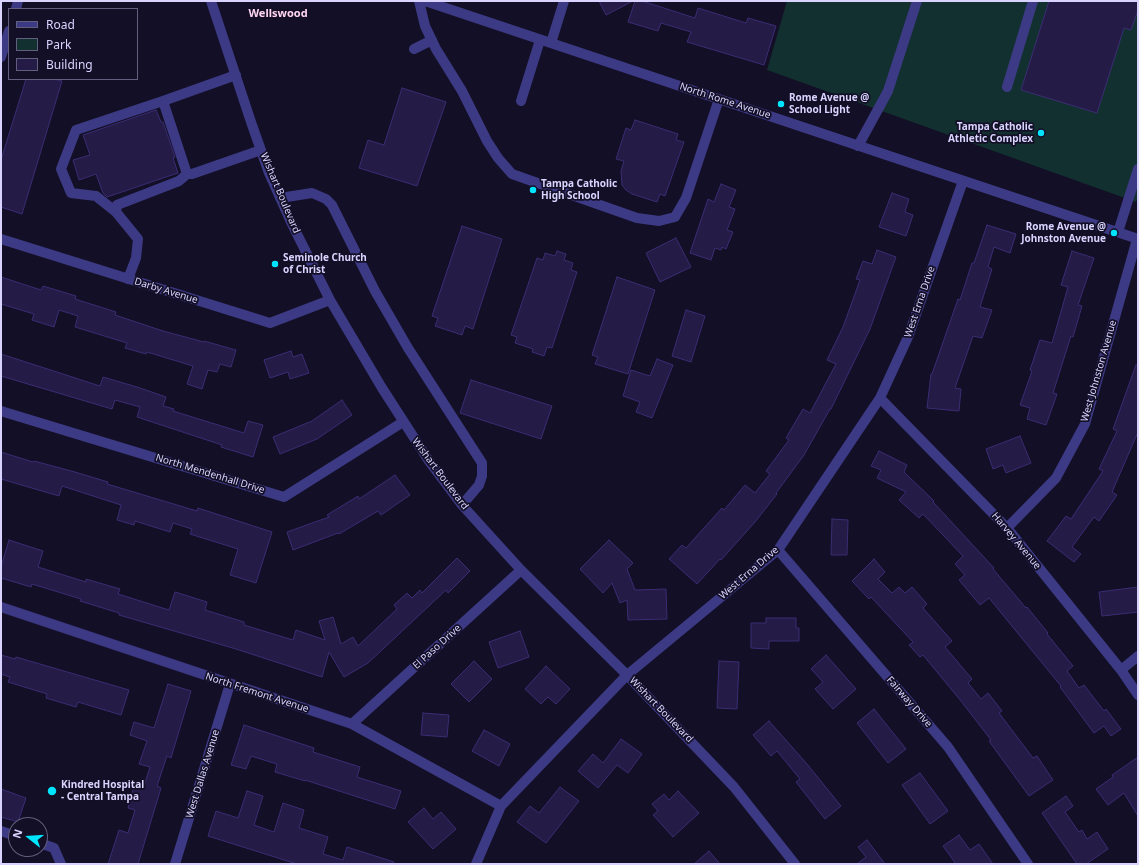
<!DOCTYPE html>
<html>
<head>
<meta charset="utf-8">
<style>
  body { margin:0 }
  #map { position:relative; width:1139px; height:865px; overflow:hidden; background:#130f26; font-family:"Noto Sans",sans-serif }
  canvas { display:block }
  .frame { position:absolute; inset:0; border:2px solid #d9d4ff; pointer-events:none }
  .legend { position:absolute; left:8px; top:8px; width:130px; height:72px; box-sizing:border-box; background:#130f26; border:1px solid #625e7d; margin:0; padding:5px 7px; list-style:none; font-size:12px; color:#d9d4ff }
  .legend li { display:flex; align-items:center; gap:8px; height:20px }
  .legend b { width:20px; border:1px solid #625e7d }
  .north { position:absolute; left:8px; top:817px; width:40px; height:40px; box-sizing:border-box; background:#130f26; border:1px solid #625e7d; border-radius:50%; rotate:287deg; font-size:11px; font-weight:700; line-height:16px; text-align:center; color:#d9d4ff }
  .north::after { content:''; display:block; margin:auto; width:14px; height:18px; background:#00e5ff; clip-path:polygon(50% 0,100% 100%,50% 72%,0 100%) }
</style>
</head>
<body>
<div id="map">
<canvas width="1139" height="865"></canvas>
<div class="frame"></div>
<ul class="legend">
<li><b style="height:5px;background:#3d3a85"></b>Road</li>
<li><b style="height:11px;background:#12302f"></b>Park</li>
<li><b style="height:11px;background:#241b47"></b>Building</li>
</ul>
<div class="north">N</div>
</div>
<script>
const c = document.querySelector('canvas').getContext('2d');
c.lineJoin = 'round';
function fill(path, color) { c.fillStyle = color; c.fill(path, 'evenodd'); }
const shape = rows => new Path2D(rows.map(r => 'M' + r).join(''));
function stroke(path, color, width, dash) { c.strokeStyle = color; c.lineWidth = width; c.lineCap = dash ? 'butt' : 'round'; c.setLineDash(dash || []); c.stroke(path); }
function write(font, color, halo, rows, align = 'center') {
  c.font = font + ' "Noto Sans",sans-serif'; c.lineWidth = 3.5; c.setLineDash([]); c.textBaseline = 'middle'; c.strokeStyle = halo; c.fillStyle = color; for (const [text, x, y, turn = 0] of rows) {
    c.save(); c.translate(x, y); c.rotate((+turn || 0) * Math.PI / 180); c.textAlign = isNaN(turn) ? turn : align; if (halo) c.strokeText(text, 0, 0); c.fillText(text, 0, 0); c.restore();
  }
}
fill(shape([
  [787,1,1138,1,1138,196,1136,202,767,70]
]), '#12302f');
const building = shape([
  [599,1,633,1,606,15,599,1],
  [635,1,642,1,695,18,698,8,746,23,748,18,776,26,764,65,687,42,691,32,661,23,658,31,628,22,635,1],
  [1049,1,1138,1,1138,10,1131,30,1124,28,1097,113,1021,90,1049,1],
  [26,79,54,79,62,81,22,214,1,207,1,160,26,79],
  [402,88,446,102,417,186,359,168,368,140,384,145,402,88],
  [156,110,161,122,163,122,175,157,173,158,178,173,107,197,103,193,96,174,79,180,73,160,90,155,83,135,156,110],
  [635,120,678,134,676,140,684,142,665,196,660,194,657,202,632,194,626,190,622,185,621,171,624,161,616,159,626,128,631,130,635,120],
  [721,184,736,190,729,207,735,209,727,230,733,232,726,249,722,247,721,250,715,248,711,260,690,253,708,199,714,202,721,184],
  [892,193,909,199,905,212,913,215,906,236,879,227,892,193],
  [987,225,1016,234,1010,253,994,247,988,267,992,269,980,307,992,310,982,338,973,336,955,388,961,389,959,411,927,408,931,374,932,374,958,299,960,300,972,263,974,263,987,225],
  [462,226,502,239,473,329,465,326,462,335,435,326,438,318,432,316,462,226],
  [676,238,691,267,660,282,646,253,676,238],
  [877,250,896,257,870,329,831,409,830,409,804,455,776,493,777,494,755,522,721,560,720,559,697,584,669,559,682,545,686,548,722,508,724,510,745,485,755,493,770,474,766,471,789,440,786,438,803,409,810,413,836,364,827,360,843,327,860,280,856,279,863,261,872,264,877,250],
  [557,251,566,254,564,260,573,263,571,270,577,272,552,348,547,347,544,356,532,352,533,349,515,343,517,337,511,335,537,258,543,260,545,253,555,256,557,251],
  [1072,251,1094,258,1078,305,1082,306,1073,337,1071,336,1053,393,1057,394,1046,425,1027,419,1030,408,1020,405,1032,371,1030,370,1040,340,1052,343,1068,287,1061,285,1072,251],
  [1,277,41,290,43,286,76,296,75,299,116,312,115,315,163,331,204,342,204,341,236,350,231,367,220,364,217,372,208,370,202,389,187,384,193,366,147,352,146,354,125,348,127,343,75,327,78,316,59,310,54,327,32,320,34,314,1,304,1,277],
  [617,277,655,290,628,374,595,364,598,357,592,355,617,277],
  [686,310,705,316,691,362,672,356,686,310],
  [291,351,293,357,302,354,309,373,290,379,288,372,270,378,264,360,291,351],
  [1,354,100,386,103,377,137,387,166,397,163,406,174,409,173,411,244,433,248,421,263,425,253,457,221,447,222,445,137,417,140,407,115,400,112,409,1,376,1,354],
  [657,359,673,365,652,418,636,412,640,402,623,396,631,370,650,376,657,359],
  [1136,365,1138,365,1138,432,1112,492,1117,495,1099,521,1094,517,1072,547,1081,554,1074,562,1047,541,1066,516,1071,519,1103,471,1099,469,1117,431,1113,429,1136,365],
  [471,380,552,406,541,439,460,413,471,380],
  [342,400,352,415,317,439,280,454,273,437,312,421,342,400],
  [1020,436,1031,463,1006,473,1003,465,993,469,986,449,1020,436],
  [879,451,907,465,904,472,934,501,933,502,994,568,993,569,1026,608,1027,607,1048,633,1047,634,1073,666,1067,671,1079,688,1084,685,1104,711,1106,709,1121,729,1111,736,1104,726,1094,733,1060,687,1061,686,989,598,980,605,959,580,965,575,955,564,963,556,923,514,919,518,899,500,906,492,877,478,881,470,871,466,879,451],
  [1,452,33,462,34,461,75,472,108,482,107,484,197,511,198,508,272,532,256,583,230,575,238,549,190,534,192,529,173,523,170,532,135,521,134,525,117,520,121,505,62,486,59,496,1,479,1,452],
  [395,475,410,495,381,515,378,511,339,534,338,533,293,550,287,532,329,517,327,515,358,496,359,499,395,475],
  [832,519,848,520,847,555,831,555,832,519],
  [9,540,43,551,38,567,86,582,86,579,120,589,118,594,169,610,175,592,207,602,205,610,244,622,244,625,293,640,296,630,325,640,319,621,333,617,341,644,353,637,358,646,397,609,394,605,407,593,412,598,420,590,422,593,457,558,470,571,448,593,446,590,368,663,344,677,329,652,322,677,236,649,119,615,119,613,80,601,81,599,32,584,31,587,1,578,1,567,9,540],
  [609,540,633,563,627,569,635,590,666,589,667,619,628,620,627,600,620,603,612,583,603,593,580,569,609,540],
  [874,559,885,572,878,579,892,593,899,587,905,593,912,587,927,604,923,608,952,641,945,647,972,679,968,683,981,699,988,693,1002,711,999,713,1033,758,1037,756,1053,780,1029,796,989,741,991,740,961,701,923,655,920,657,909,645,913,642,871,597,869,599,852,581,874,559],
  [1138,587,1138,612,1102,616,1099,592,1138,587],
  [766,618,796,618,796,628,799,628,799,641,769,641,769,649,751,648,751,623,766,623,766,618],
  [520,631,529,657,498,668,489,642,520,631],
  [1,655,15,659,16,657,129,690,121,715,78,702,76,707,46,698,47,694,8,682,10,677,1,674,1,655],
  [826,655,856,689,833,709,815,689,823,682,811,669,826,655],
  [474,661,492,679,469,702,451,684,474,661],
  [719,661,739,662,737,709,717,708,719,661],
  [546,666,570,689,556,704,548,697,541,704,525,689,546,666],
  [168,684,191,691,171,758,167,756,157,786,161,788,138,864,108,864,119,830,128,833,135,810,128,808,134,786,143,789,150,767,139,764,147,741,130,735,134,722,154,728,168,684],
  [874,709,906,749,888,763,857,723,874,709],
  [423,713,449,715,447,737,421,735,423,713],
  [769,721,807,764,841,806,825,819,796,782,800,779,777,751,771,756,753,735,769,721],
  [244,725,314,748,313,752,360,767,357,777,401,791,395,809,305,780,305,781,275,772,277,764,251,756,246,769,231,765,244,725],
  [484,730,510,744,499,766,472,751,484,730],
  [621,739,642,754,628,773,617,765,598,788,578,771,593,754,603,763,621,739],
  [1138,757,1138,816,1124,793,1108,805,1096,789,1113,777,1112,775,1138,757],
  [920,773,948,811,930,824,902,785,920,773],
  [560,787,579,801,546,843,517,822,530,806,539,813,560,787],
  [1,789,26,798,18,822,1,817,1,789],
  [247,791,263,796,254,825,274,832,283,803,304,810,299,828,328,837,323,854,343,860,347,847,394,862,393,864,297,864,208,836,216,811,238,818,247,791],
  [678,791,699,813,673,837,653,815,658,811,652,804,664,794,669,800,678,791],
  [1066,796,1073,806,1065,812,1079,832,1082,830,1087,839,1097,832,1108,849,1086,864,1077,864,1042,813,1066,796],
  [424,808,433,819,441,812,456,829,433,849,408,822,424,808],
  [959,835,970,850,979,844,993,864,956,864,943,846,959,835],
  [867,840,885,864,857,864,866,857,858,847,867,840],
  [709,851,720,864,694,864,709,851]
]);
fill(building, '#241b47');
stroke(building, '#3b2d73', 1);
stroke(shape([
  [211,1,251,122,269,173,291,222,330,300,382,388,429,461,462,505,521,570,627,675,734,787,795,864],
  [419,1,425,26,436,49,462,91,487,141,498,158,512,174,637,218,659,221,675,217,686,198,719,99],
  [425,1,1138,239],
  [16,9,18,1],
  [551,43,564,1],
  [414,49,432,40],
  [1,57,9,31],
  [236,75,163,101,187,174,192,174,261,150],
  [1007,87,1033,1],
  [521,101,540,40],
  [858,146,888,91,917,1],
  [280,198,312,193,326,199,332,205,375,291,408,348,482,463,482,476,479,485,462,505],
  [116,212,96,196,71,193,61,169,76,130,163,101],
  [1118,232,1138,169],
  [1,239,270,323,330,300],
  [128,279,136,258,138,239,116,212,117,205,179,181,187,174],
  [880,398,1007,528,1121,670,1138,695],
  [1,411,284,497,403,422],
  [1007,528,1056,478,1085,424,1137,239],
  [778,550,948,747,1028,864],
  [1,607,352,724,501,806],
  [1121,670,1138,656],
  [352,724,521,570],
  [1,831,16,836],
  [40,843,54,848,61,864],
  [175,864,230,684],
  [476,864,501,806,627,675,778,550,880,398,908,337,963,181]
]), '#3d3a85', 10);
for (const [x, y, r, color] of [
  [781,104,4,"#00e5ff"],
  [1041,133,4,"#00e5ff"],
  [533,190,4,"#00e5ff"],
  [1114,233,4,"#00e5ff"],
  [275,264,4,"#00e5ff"],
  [52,791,5,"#00e5ff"]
]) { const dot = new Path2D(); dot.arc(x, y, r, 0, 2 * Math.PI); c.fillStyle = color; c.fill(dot); stroke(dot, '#130f26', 1.5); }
write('bold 10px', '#d9d4ff', '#130f26', [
  ["Rome Avenue @",789,98],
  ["School Light",789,110],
  ["Tampa Catholic",1033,127,"right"],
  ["Athletic Complex",1033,139,"right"],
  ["Tampa Catholic",541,184],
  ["High School",541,196],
  ["Rome Avenue @",1106,227,"right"],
  ["Johnston Avenue",1106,239,"right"],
  ["Seminole Church",283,258],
  ["of Christ",283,270],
  ["Kindred Hospital",61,785],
  ["- Central Tampa",61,797]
], 'left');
write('10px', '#d9d4ff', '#130f26', [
  ["North Rome Avenue",725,101,18],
  ["Wishart Boulevard",280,193,67],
  ["Darby Avenue",166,291,17],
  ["West Erna Drive",920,302,-71],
  ["West Johnston Avenue",1099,371,-74],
  ["North Mendenhall Drive",210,474,17],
  ["Wishart Boulevard",440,474,53],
  ["Harvey Avenue",1016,541,50],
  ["West Erna Drive",749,573,-41],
  ["El Paso Drive",437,647,-42],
  ["North Fremont Avenue",257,693,18],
  ["Fairway Drive",909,702,49],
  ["Wishart Boulevard",661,710,46],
  ["West Dallas Avenue",203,774,-73]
]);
write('bold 11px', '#ffd6f0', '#130f26', [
  ["Wellswood",278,14]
]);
</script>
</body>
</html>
